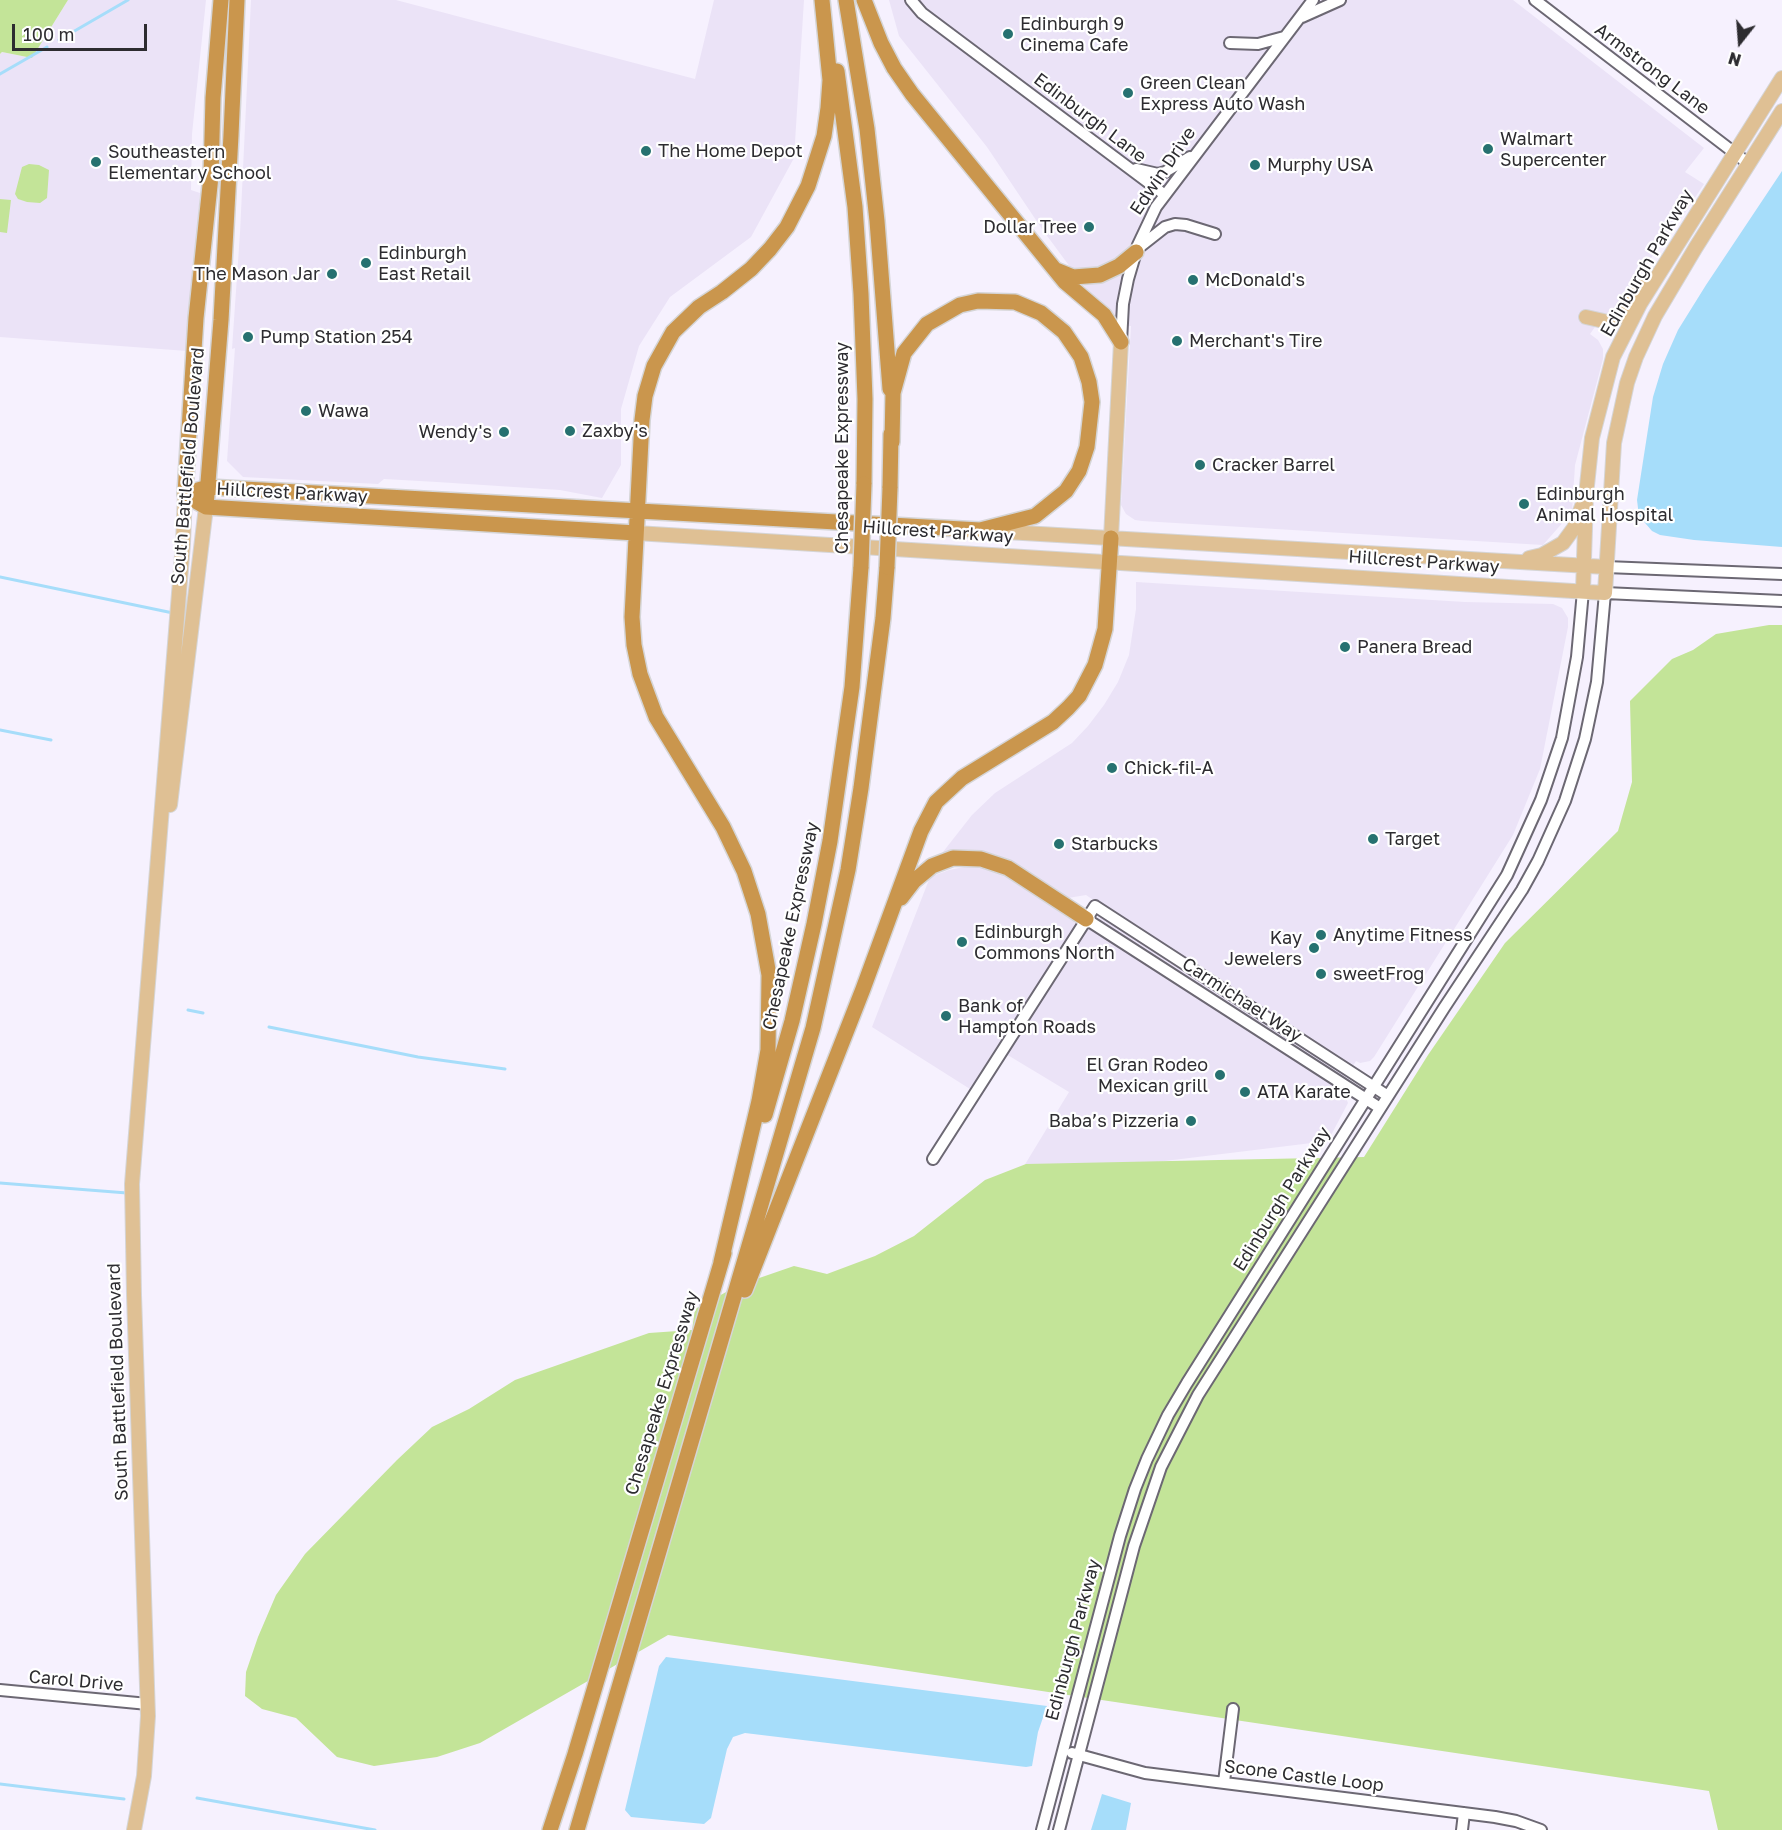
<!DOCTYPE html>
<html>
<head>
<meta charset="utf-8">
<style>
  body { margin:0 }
  #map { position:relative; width:1782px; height:1830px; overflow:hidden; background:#f6f1fe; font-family:"Golos Text",sans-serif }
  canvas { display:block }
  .north { position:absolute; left:1710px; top:12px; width:60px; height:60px; -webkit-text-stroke:4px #fff; paint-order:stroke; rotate:197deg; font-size:16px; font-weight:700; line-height:24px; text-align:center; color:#2d2c30 }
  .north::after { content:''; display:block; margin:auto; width:21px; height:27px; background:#2d2c30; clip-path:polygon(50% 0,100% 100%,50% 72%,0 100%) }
  .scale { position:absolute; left:12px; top:24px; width:135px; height:27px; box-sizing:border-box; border:3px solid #2d2c30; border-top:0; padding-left:8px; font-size:18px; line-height:21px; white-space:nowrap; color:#2d2c30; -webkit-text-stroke:4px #fff; paint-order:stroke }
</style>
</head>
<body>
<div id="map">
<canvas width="1782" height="1830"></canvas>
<div class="north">N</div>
<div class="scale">100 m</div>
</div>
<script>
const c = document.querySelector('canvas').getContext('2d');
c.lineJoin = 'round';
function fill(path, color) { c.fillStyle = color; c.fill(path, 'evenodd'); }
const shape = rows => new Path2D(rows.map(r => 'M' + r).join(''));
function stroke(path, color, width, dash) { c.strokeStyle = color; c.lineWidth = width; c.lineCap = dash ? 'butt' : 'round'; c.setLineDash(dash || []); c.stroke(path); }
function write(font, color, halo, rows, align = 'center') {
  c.font = font + ' "Golos Text",sans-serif'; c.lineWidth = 4.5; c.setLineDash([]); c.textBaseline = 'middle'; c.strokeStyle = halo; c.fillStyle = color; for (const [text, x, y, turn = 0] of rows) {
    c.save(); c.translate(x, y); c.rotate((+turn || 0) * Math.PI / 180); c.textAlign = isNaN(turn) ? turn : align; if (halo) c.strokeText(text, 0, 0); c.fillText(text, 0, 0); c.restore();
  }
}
fill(shape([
  [68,0,206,0,192,134,191,190,200,193,187,351,0,337,0,54,2,52,32,58],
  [251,0,396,0,695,79,714,0,804,0,794,158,751,237,670,297,639,346,621,409,621,465,602,498,560,490,437,482,384,479,378,484,243,477,227,461,235,348,232,349,240,233],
  [889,0,1513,0,1704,148,1685,172,1704,184,1684,214,1658,247,1633,287,1615,310,1608,314,1605,313,1590,334,1598,340,1603,349,1603,359,1575,465,1572,512,1543,545,1142,521,1135,520,1126,514,1121,505,1131,326,1108,325,1093,298,1042,229,987,147,899,36],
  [1136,582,1465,602,1553,604,1562,608,1568,618,1568,627,1540,769,1513,835,1374,1057,1370,1061,1360,1063,1356,1061,1338,1091,1345,1096,1348,1103,1328,1141,1067,1173,1021,1171,1069,1092,996,1048,970,1089,872,1027,930,877,949,870,969,866,982,867,1008,876,1092,929,1107,909,1086,895,1068,898,1017,864,994,854,965,852,939,857,972,815,995,793,1072,743,1088,726,1104,705,1118,682,1129,655,1136,609]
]), '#ebe3f7');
fill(shape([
  [0,0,68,0,32,58,2,52,0,54],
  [29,164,39,165,49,170,47,198,40,203,27,202,18,199,15,194,22,167],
  [0,199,11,200,7,233,0,232],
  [1769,625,1782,625,1782,1830,1718,1830,1709,1791,668,1635,480,1743,437,1757,374,1766,337,1757,296,1718,262,1709,245,1696,246,1672,258,1637,276,1595,305,1554,397,1460,432,1427,469,1409,515,1380,649,1333,692,1330,695,1309,739,1285,794,1266,827,1274,875,1256,914,1236,985,1180,1026,1164,1364,1157,1428,1055,1505,943,1618,831,1632,782,1630,701,1672,659,1693,650,1716,634]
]), '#c3e498');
fill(shape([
  [1782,171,1782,547,1694,540,1660,535,1652,531,1639,516,1637,500,1653,397,1663,364,1678,330,1706,285],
  [666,1657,1047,1706,1038,1732,1032,1766,1026,1767,745,1733,733,1737,727,1749,711,1818,704,1824,631,1817,625,1810,659,1666],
  [1102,1794,1131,1803,1126,1830,1091,1830]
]), '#a6ddfa');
stroke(shape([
  [59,40,128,0],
  [0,74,47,47],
  [0,577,173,613],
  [0,730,51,740],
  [188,1010,203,1013],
  [269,1027,418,1057,505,1069],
  [0,1183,127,1193],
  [0,1784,124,1799],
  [197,1798,375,1830]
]), '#a6ddfa', 3);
const minor = shape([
  [911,0,922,13,1165,195],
  [1535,0,1749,164],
  [1302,17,1340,0],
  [1230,43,1258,44,1284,37],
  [1136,169,1158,174,1165,172,1190,157],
  [1137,249,1165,227,1175,224,1186,225,1215,234],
  [1121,342,1123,304,1128,279,1138,245,1156,207,1313,0],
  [1606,567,1782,574],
  [1086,919,1380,1108],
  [933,1159,1095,906,1388,1096],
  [0,1690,148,1704],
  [1072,1753,1145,1773,1495,1817,1516,1821,1541,1830],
  [1224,1782,1233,1709],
  [1042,1830,1120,1536,1135,1489,1147,1459,1168,1415,1187,1383,1507,875,1541,800,1562,738,1577,657,1583,591],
  [1059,1830,1134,1546,1161,1467,1198,1395,1444,1008,1522,890,1538,861,1565,801,1585,739,1597,682,1605,593,1782,601],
  [1462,1830,1464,1813]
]);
const major = shape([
  [1586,317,1608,322,1616,319,1623,312,1641,287],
  [989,531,1606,567],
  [636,533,1605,593,1614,443,1627,383,1636,357,1655,316,1696,247,1782,111],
  [1111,538,1121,342],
  [1529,558,1542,555,1563,543,1574,528,1582,506],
  [1583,591,1586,495,1592,438,1613,357,1640,304,1782,78],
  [170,805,206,507],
  [134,1830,144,1776,148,1716,134,1295,132,1184,183,543,185,494]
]);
const highway = shape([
  [846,0,867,129,877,221,890,389],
  [864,0,881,43,894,68,912,94,1065,282,1104,315,1121,342],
  [837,71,855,207,861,294,865,399,864,484],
  [1056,270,1073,277,1100,275,1119,266,1136,252],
  [890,488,891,434],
  [185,494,208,487,980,530,1035,516,1066,491,1079,471,1087,447,1092,402,1089,382,1081,357,1064,332,1041,313,1015,302,978,301,960,305,927,324,904,353,893,393,892,442],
  [185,494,196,318,211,176,213,98,221,0],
  [197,502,206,507,636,533],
  [206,507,221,320,231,135,237,0],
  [901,898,914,881,932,866,953,858,981,859,1008,868,1086,919],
  [765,1115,792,1021,814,924,830,841,852,687,861,567],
  [721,1262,759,1101,768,1050,769,975,758,914,744,871,723,827,656,717,640,674,634,645,632,617,642,420,645,396,654,366,673,332,699,307,722,292,751,269,770,249,787,227,808,186,824,136,828,108,830,80,822,0],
  [745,1290,863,989,921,831,936,802,962,778,1053,722,1068,708,1079,696,1095,665,1105,629,1111,538],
  [550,1830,575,1754,724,1253],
  [577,1830,813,1028,848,870,861,788,883,618,887,567]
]);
stroke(minor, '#6c6873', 14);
stroke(major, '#d5d5d6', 16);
stroke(highway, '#d5d5d6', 18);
stroke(minor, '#fff', 10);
stroke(major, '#dfc094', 14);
stroke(highway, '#ca964d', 15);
const highwayBridge = shape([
  [861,567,864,484],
  [887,567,890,488]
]);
stroke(highwayBridge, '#d5d5d6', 18, []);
stroke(highwayBridge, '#ca964d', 15);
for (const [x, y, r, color] of [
  [1008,34,6,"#267170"],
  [1128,93,6,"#267170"],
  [1488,149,6,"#267170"],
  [646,151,6,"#267170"],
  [96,162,6,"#267170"],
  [1255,165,6,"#267170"],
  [1089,227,6,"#267170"],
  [366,263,6,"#267170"],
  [332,274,6,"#267170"],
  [1193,280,6,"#267170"],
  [248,337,6,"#267170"],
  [1177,341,6,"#267170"],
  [306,411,6,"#267170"],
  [570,431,6,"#267170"],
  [504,432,6,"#267170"],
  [1200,465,6,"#267170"],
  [1524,504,6,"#267170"],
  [1345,647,6,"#267170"],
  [1112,768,6,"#267170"],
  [1373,839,6,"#267170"],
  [1059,844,6,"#267170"],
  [1321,935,6,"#267170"],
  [962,942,6,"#267170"],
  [1314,948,6,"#267170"],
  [1321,974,6,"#267170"],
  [946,1016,6,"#267170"],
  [1220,1075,6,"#267170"],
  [1245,1092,6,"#267170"],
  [1191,1121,6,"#267170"]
]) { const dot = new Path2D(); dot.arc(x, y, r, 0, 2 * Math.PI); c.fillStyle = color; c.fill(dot); stroke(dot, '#fff', 2); }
write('18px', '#2d2c30', '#fff', [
  ["Edinburgh 9",1020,24],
  ["Cinema Cafe",1020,45],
  ["Green Clean",1140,83],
  ["Express Auto Wash",1140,104],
  ["Walmart",1500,139],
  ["Supercenter",1500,160],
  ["The Home Depot",658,151],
  ["Southeastern",108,152],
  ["Elementary School",108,173],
  ["Murphy USA",1267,165],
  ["Dollar Tree",1077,227,"right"],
  ["Edinburgh",378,253],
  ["East Retail",378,274],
  ["The Mason Jar",320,274,"right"],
  ["McDonald's",1205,280],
  ["Pump Station 254",260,337],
  ["Merchant's Tire",1189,341],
  ["Wawa",318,411],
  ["Zaxby's",582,431],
  ["Wendy's",492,432,"right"],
  ["Cracker Barrel",1212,465],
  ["Edinburgh",1536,494],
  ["Animal Hospital",1536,515],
  ["Panera Bread",1357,647],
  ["Chick-fil-A",1124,768],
  ["Target",1385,839],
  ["Starbucks",1071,844],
  ["Edinburgh",974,932],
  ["Commons North",974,953],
  ["Anytime Fitness",1333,935],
  ["Kay",1302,938,"right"],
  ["Jewelers",1302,959,"right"],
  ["sweetFrog",1333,974],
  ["Bank of",958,1006],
  ["Hampton Roads",958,1027],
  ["El Gran Rodeo",1208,1065,"right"],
  ["Mexican grill",1208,1086,"right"],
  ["ATA Karate",1257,1092],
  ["Baba’s Pizzeria",1179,1121,"right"]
], 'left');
write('18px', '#2d2c30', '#fff', [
  ["Armstrong Lane",1652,69,37],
  ["Edinburgh Lane",1090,118,37],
  ["Edwin Drive",1163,171,-56],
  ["Edinburgh Parkway",1647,263,-60],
  ["Chesapeake Expressway",842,448,-90],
  ["South Battlefield Boulevard",188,466,-85],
  ["Hillcrest Parkway",292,493,3],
  ["Hillcrest Parkway",938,532,4],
  ["Hillcrest Parkway",1424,562,4],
  ["Chesapeake Expressway",791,926,-78],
  ["Carmichael Way",1242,1000,33],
  ["Edinburgh Parkway",1282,1199,-58],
  ["South Battlefield Boulevard",118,1382,-92],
  ["Chesapeake Expressway",662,1393,-73],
  ["Edinburgh Parkway",1073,1640,-75],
  ["Carol Drive",76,1681,5],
  ["Scone Castle Loop",1304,1776,7]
]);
</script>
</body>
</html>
